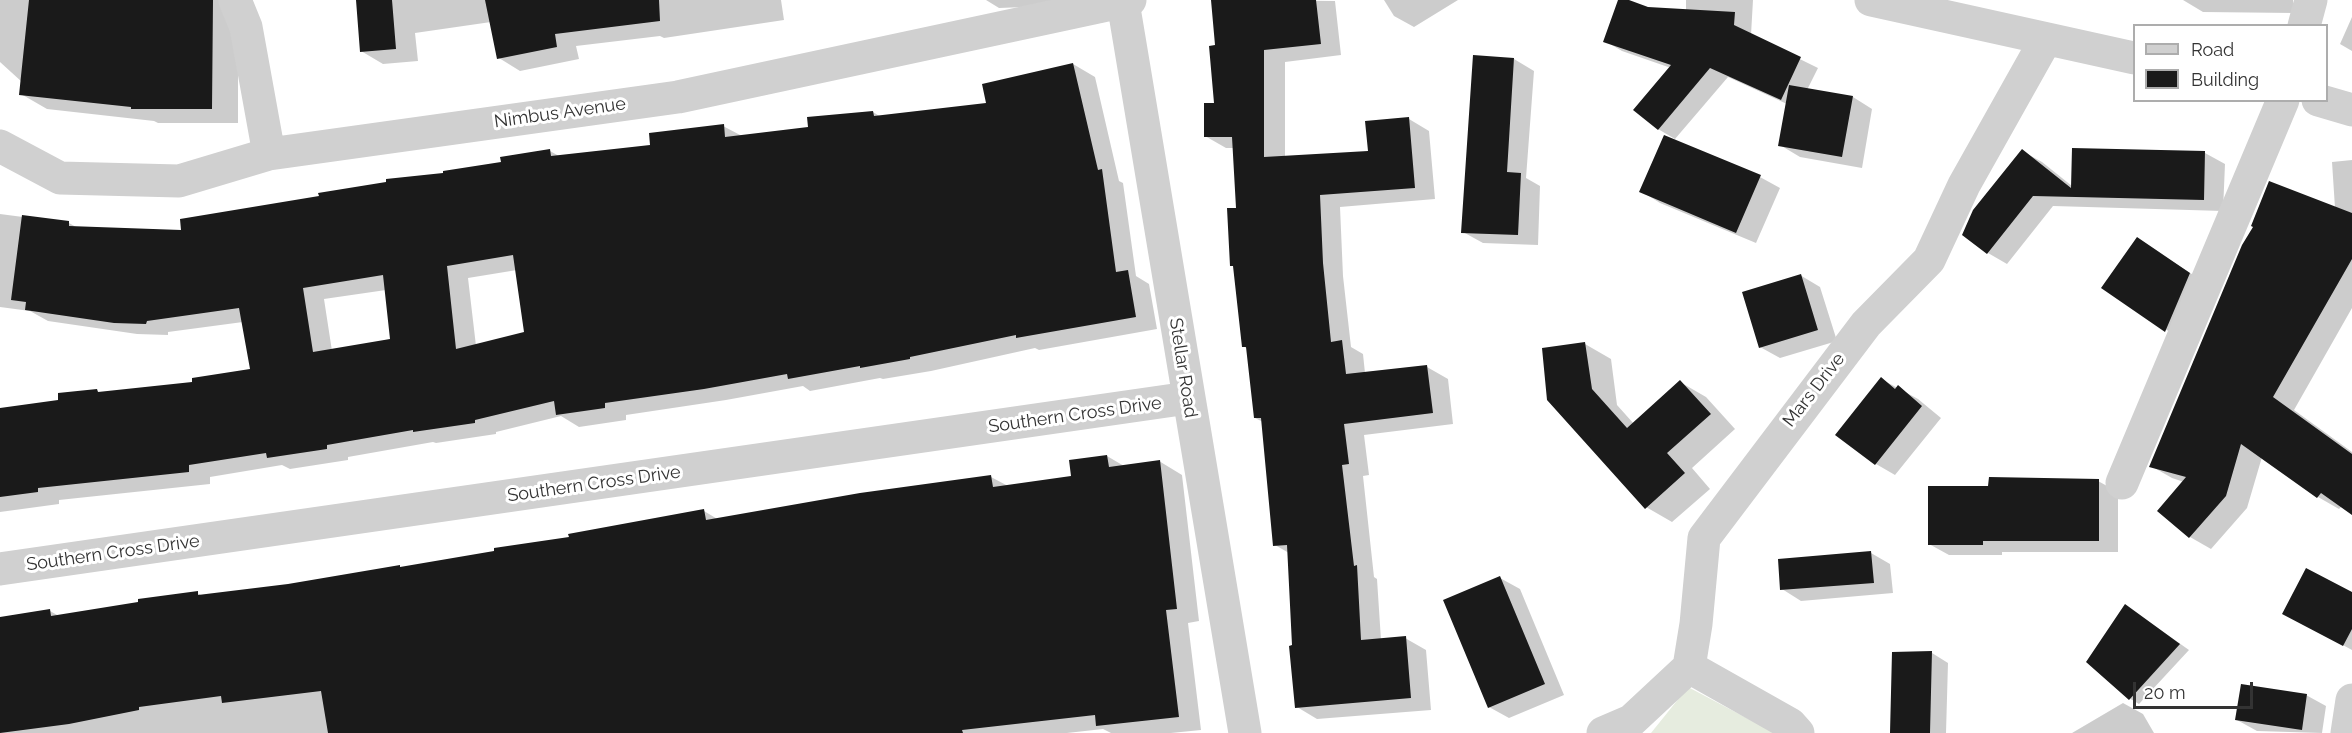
<!DOCTYPE html>
<html>
<head>
<meta charset="utf-8">
<style>
  body { margin:0 }
  #map { position:relative; width:2352px; height:733px; overflow:hidden; background:#fff; font-family:Raleway,sans-serif }
  canvas { display:block }
  .legend { position:absolute; left:2133px; top:24px; width:195px; height:78px; box-sizing:border-box; background:#fff; border:2px solid #adadad; margin:0; padding:8px 10px; list-style:none; font-size:18px; color:#333 }
  .legend li { display:flex; align-items:center; gap:12px; height:30px }
  .legend b { width:30px; border:2px solid #adadad }
  .scale { position:absolute; left:2133px; top:682px; width:120px; height:27px; box-sizing:border-box; border:3px solid #333; border-top:0; padding-left:8px; font-size:18px; line-height:21px; white-space:nowrap; color:#333; -webkit-text-stroke:4px #fff; paint-order:stroke }
</style>
</head>
<body>
<div id="map">
<canvas width="2352" height="733"></canvas>
<ul class="legend">
<li><b style="height:8px;background:#d0d0d0"></b>Road</li>
<li><b style="height:16px;background:#1a1a1a"></b>Building</li>
</ul>
<div class="scale">20 m</div>
</div>
<script>
const c = document.querySelector('canvas').getContext('2d');
c.lineJoin = 'round';
function fill(path, color) { c.fillStyle = color; c.fill(path, 'evenodd'); }
const shape = rows => new Path2D(rows.map(r => 'M' + r).join(''));
function stroke(path, color, width, dash) { c.strokeStyle = color; c.lineWidth = width; c.lineCap = dash ? 'butt' : 'round'; c.setLineDash(dash || []); c.stroke(path); }
function write(font, color, halo, rows, align = 'center') {
  c.font = font + ' Raleway,sans-serif'; c.lineWidth = 6; c.setLineDash([]); c.textBaseline = 'middle'; c.strokeStyle = halo; c.fillStyle = color; for (const [text, x, y, turn = 0] of rows) {
    c.save(); c.translate(x, y); c.rotate((+turn || 0) * Math.PI / 180); c.textAlign = isNaN(turn) ? turn : align; if (halo) c.strokeText(text, 0, 0); c.fillText(text, 0, 0); c.restore();
  }
}
fill(shape([
  [1688,687,1775,733,1651,733]
]), '#e6ecdf');
fill(shape([
  [0,0,238,0,238,123,158,123,154,121,47,109,21,94,22,82,0,62],
  [357,0,781,0,784,20,664,38,660,36,576,46,579,59,520,71,499,58,491,22,415,33,418,61,383,64,361,51],
  [986,0,1052,0,1052,6,999,8],
  [1221,0,1335,1,1341,55,1285,62,1285,157,1369,153,1409,119,1429,131,1435,199,1340,207,1343,276,1351,347,1363,354,1365,373,1427,367,1448,379,1453,424,1364,435,1369,475,1363,476,1374,577,1377,579,1381,640,1405,638,1426,650,1431,710,1317,719,1297,707,1289,553,1275,545,1263,422,1255,418,1248,349,1243,346,1235,267,1231,265,1237,209,1234,148,1226,148,1205,136,1216,104,1217,47],
  [1384,0,1458,0,1414,27,1394,16],
  [1619,0,1686,21,1686,0,1753,0,1751,35,1818,68,1807,90,1853,97,1872,109,1862,168,1800,157,1780,145,1787,104,1728,77,1675,139,1658,129,1671,68,1622,51,1605,41],
  [2183,0,2293,0,2293,13,2203,12],
  [2352,17,2352,51,2340,44],
  [1514,59,1534,71,1526,178,1540,186,1538,245,1483,243,1463,232],
  [1073,64,1095,77,1119,181,1123,183,1136,276,1149,284,1157,329,1039,350,1035,348,931,371,883,379,880,378,810,391,803,386,726,400,626,415,626,420,579,427,561,416,496,432,496,434,436,443,433,442,348,457,348,460,290,469,282,465,210,477,210,484,59,500,59,504,0,512,0,409,60,402,97,391,101,393,194,383,251,370,243,322,168,332,168,335,137,334,48,321,30,311,0,307,0,214,69,223,76,227,183,232,502,164,550,151,559,156,652,146,723,126,742,136,810,128,873,112,881,117,961,122],
  [517,270,526,333,476,346,468,278],
  [386,290,391,340,332,351,324,299],
  [1665,137,1760,177,1780,188,1756,243,1660,203,1641,191],
  [2022,151,2042,162,2072,186,2205,153,2225,164,2223,211,2053,206,2007,264,1988,253],
  [2352,160,2352,308,2294,410,2352,452,2352,513,2342,506,2339,509,2318,497,2262,457,2247,508,2211,549,2190,537,2159,510,2184,482,2172,478,2151,466,2335,208,2332,162],
  [2137,239,2209,285,2185,342,2103,288],
  [1800,275,1820,287,1837,341,1780,358,1760,347],
  [1585,344,1611,359,1617,405,1634,424,1680,382,1706,397,1735,429,1692,468,1710,489,1672,522,1646,507,1549,400],
  [1881,379,1918,399,1941,418,1895,475,1876,464],
  [1107,456,1124,466,1159,461,1182,475,1199,621,1188,623,1201,730,1171,733,1111,733,1103,729,1067,733,0,733,0,619,50,611,59,616,197,593,203,596,288,585,399,566,402,568,571,538,704,511,719,520,991,477,1008,486,1072,477],
  [2098,481,2118,492,2118,552,2002,552,2002,555,1949,555,1929,544,1990,487],
  [1871,553,1890,564,1893,593,1801,601,1782,589],
  [1500,578,1520,589,1564,695,1509,718,1489,707],
  [2352,594,2352,650,2304,624],
  [2135,612,2189,650,2139,704,2129,698],
  [1932,653,1948,663,1946,733,1892,733],
  [2306,695,2326,706,2322,733,2257,731,2237,720],
  [2123,703,2143,714,2154,733,2072,733]
]), '#0003');
fill(shape([
  [29,0,213,0,212,109,131,109,131,107,19,95],
  [356,0,392,0,396,49,360,52],
  [485,0,659,0,660,21,555,34,557,47,497,59],
  [1211,0,1316,0,1321,44,1264,50,1264,157,1368,151,1365,121,1409,117,1415,188,1320,195,1323,263,1331,342,1342,340,1346,374,1427,365,1433,413,1344,424,1349,464,1342,465,1354,566,1357,565,1361,640,1406,636,1411,698,1295,708,1289,646,1292,645,1287,545,1273,546,1261,418,1254,418,1246,347,1242,347,1233,266,1230,266,1227,208,1236,208,1232,137,1204,137,1204,103,1214,103,1209,46,1215,45],
  [1618,0,1629,0,1648,7,1735,12,1734,25,1801,57,1781,100,1710,68,1658,130,1633,110,1671,65,1603,42],
  [1473,55,1514,58,1507,172,1521,173,1518,235,1461,233],
  [1073,63,1098,170,1102,169,1116,272,1128,270,1136,317,1016,338,1016,335,910,357,910,359,860,368,860,366,788,379,787,374,704,389,605,403,605,408,556,415,554,401,475,420,475,423,413,432,413,430,327,445,327,449,267,458,266,453,189,465,189,472,38,488,38,492,0,497,0,408,58,400,58,393,97,389,98,392,192,382,192,378,250,369,239,308,147,321,146,324,114,323,25,310,26,302,11,300,22,215,69,221,69,226,181,230,180,219,319,196,318,193,386,182,386,179,443,173,443,171,501,162,500,157,550,149,551,156,650,145,649,133,724,124,725,137,808,127,807,117,873,111,874,116,986,103,982,84],
  [513,255,524,332,456,349,447,266],
  [383,275,390,339,313,352,303,288],
  [1789,85,1853,96,1842,157,1778,146],
  [1664,135,1761,175,1736,233,1639,192],
  [2072,148,2205,151,2204,200,2033,196,1987,254,1962,235,1973,210,2022,149,2071,188],
  [2269,181,2352,213,2352,259,2273,397,2352,454,2352,515,2321,493,2317,498,2241,444,2226,496,2189,538,2157,511,2186,477,2149,467,2242,245,2253,227,2251,226],
  [2137,237,2190,273,2165,332,2101,288],
  [1801,274,1818,330,1759,348,1742,292],
  [1585,342,1592,389,1627,428,1680,380,1711,414,1667,453,1685,473,1645,509,1547,400,1542,348],
  [1881,377,1895,389,1898,385,1922,406,1875,465,1835,435],
  [1107,455,1109,467,1160,460,1177,609,1166,610,1179,717,1096,726,1095,715,962,730,963,733,328,733,321,691,222,703,221,696,139,707,139,710,69,724,0,733,0,617,50,609,51,616,138,602,138,599,198,591,198,595,288,584,400,565,400,567,494,551,494,548,569,537,568,534,704,509,706,520,860,493,991,475,993,487,1071,476,1069,460],
  [1989,477,2099,479,2099,541,1983,541,1983,545,1928,545,1928,486,1988,486],
  [1871,551,1874,583,1780,590,1778,559],
  [2306,568,2352,592,2352,629,2343,646,2282,614],
  [1500,576,1545,684,1488,708,1443,600],
  [2125,604,2180,644,2129,700,2086,662],
  [1932,651,1930,733,1890,733,1892,652],
  [2241,684,2307,694,2302,730,2235,720]
]), '#1a1a1a');
stroke(shape([
  [235,0,246,27,269,154],
  [1871,0,2134,58],
  [1123,2,1245,733],
  [2304,26,2311,0],
  [2318,100,2352,110],
  [0,146,60,178,179,181,269,154,678,97,1130,0],
  [2122,483,2283,100],
  [0,569,1188,398],
  [1689,667,1790,724,1798,733],
  [1603,733,1631,721,1689,667,1696,624,1704,538,1866,324,1929,260,1964,185,2046,39],
  [2347,733,2352,700]
]), '#d0d0d0', 33);
write('18px', '#333', '#fff', [
  ["Nimbus Avenue",560,113,-8],
  ["Stellar Road",1183,368,81],
  ["Mars Drive",1814,390,-52],
  ["Southern Cross Drive",1075,415,-8],
  ["Southern Cross Drive",594,484,-8],
  ["Southern Cross Drive",113,553,-8]
]);
</script>
</body>
</html>
